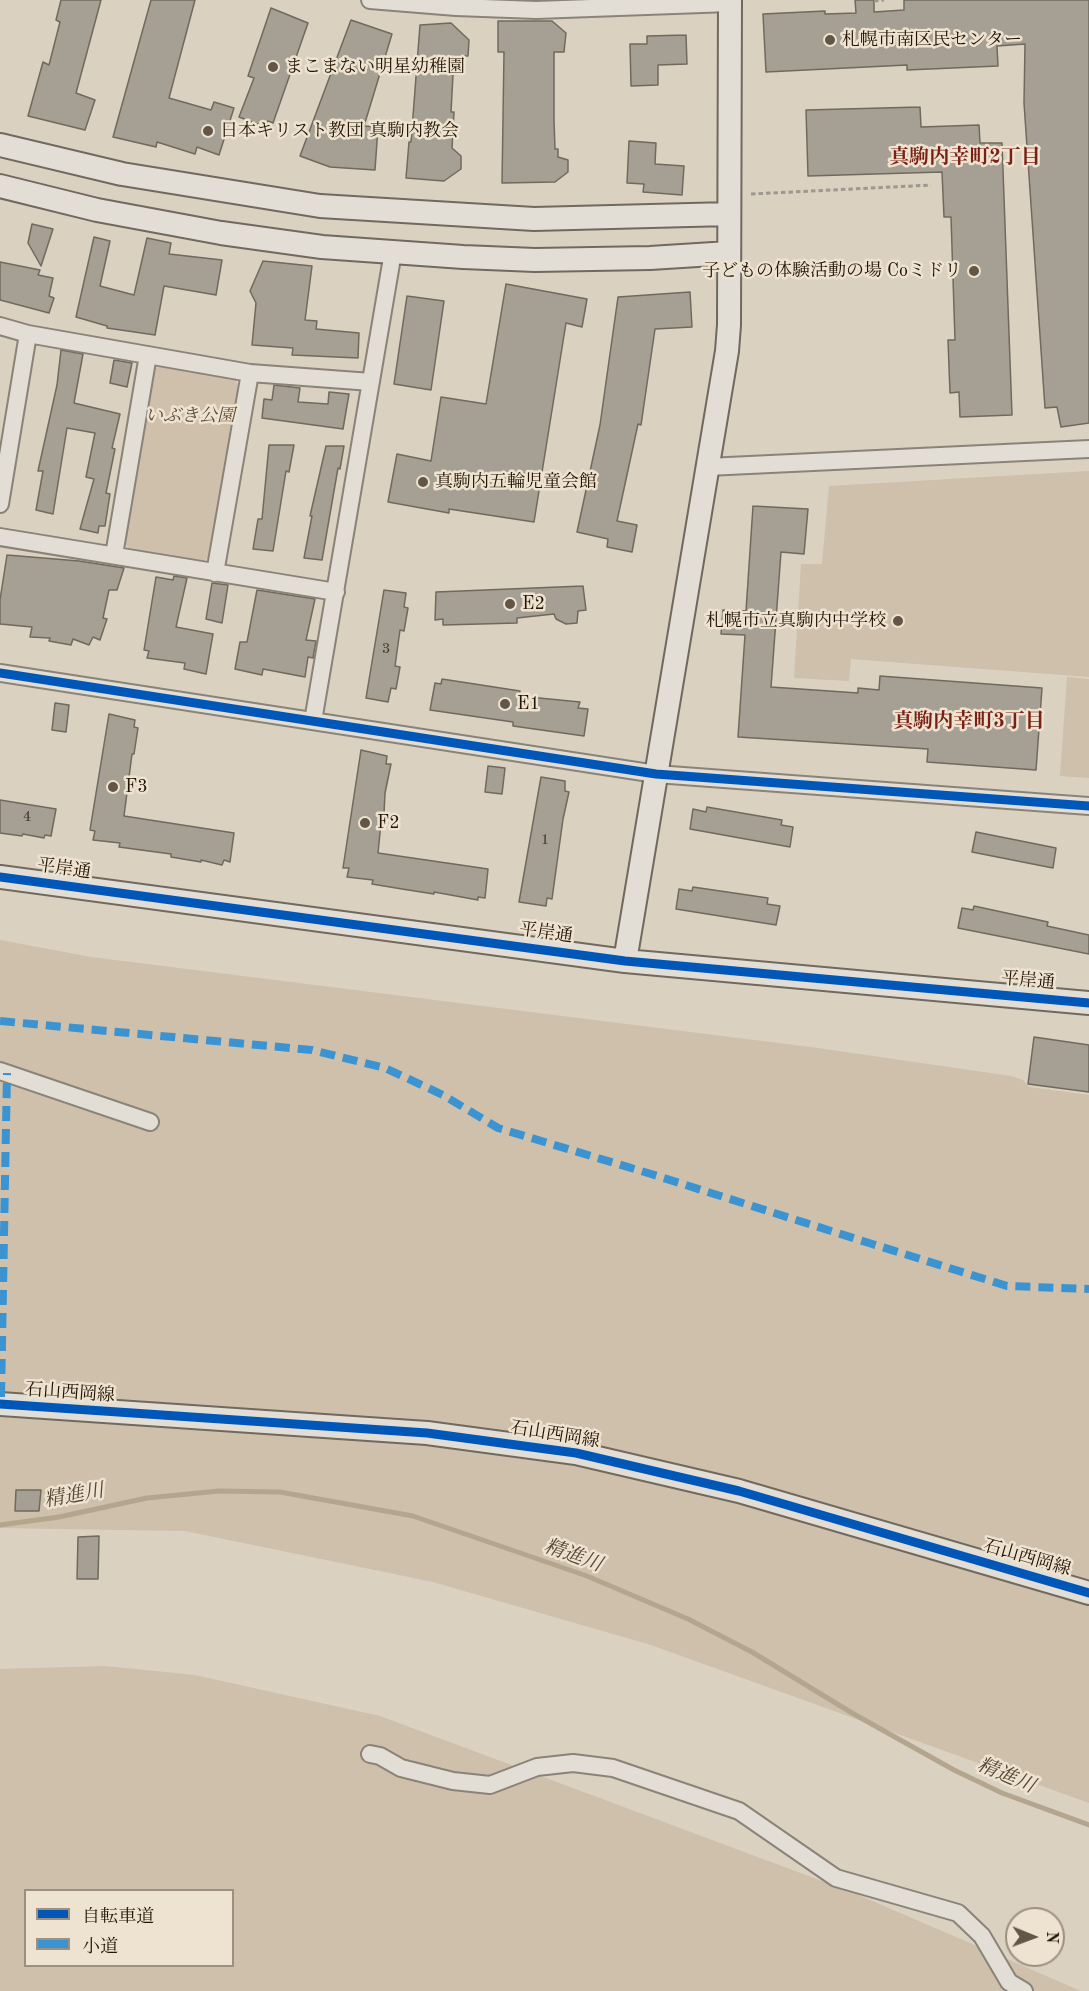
<!DOCTYPE html>
<html>
<head>
<meta charset="utf-8">
<style>
  body { margin:0 }
  #map { position:relative; width:1089px; height:1991px; overflow:hidden; background:#dad1c0; font-family:"Old Standard TT","Noto Serif JP",serif }
  canvas { display:block }
  .legend { position:absolute; left:24px; top:1889px; width:210px; height:78px; box-sizing:border-box; background:#eee3d0; border:2px solid #9d907e; margin:0; padding:8px 10px; list-style:none; font-size:18px; color:#231404 }
  .legend li { display:flex; align-items:center; gap:12px; height:30px }
  .legend b { width:30px; border:2px solid #9d907e }
  .north { position:absolute; left:1005px; top:1907px; width:60px; height:60px; box-sizing:border-box; background:#eee3d0; border:2px solid #9d907e; border-radius:50%; rotate:91deg; font-size:16px; font-weight:700; line-height:24px; text-align:center; color:#231404 }
  .north::after { content:''; display:block; margin:auto; width:21px; height:27px; background:#635646; clip-path:polygon(50% 0,100% 100%,50% 72%,0 100%) }
</style>
</head>
<body>
<div id="map">
<canvas width="1089" height="1991"></canvas>
<ul class="legend">
<li><b style="height:8px;background:#0057b8"></b>自転車道</li>
<li><b style="height:8px;background:#3b93d1"></b>小道</li>
</ul>
<div class="north">N</div>
</div>
<script>
const c = document.querySelector('canvas').getContext('2d');
c.lineJoin = 'round';
function fill(path, color) { c.fillStyle = color; c.fill(path, 'evenodd'); }
const shape = rows => new Path2D(rows.map(r => 'M' + r).join(''));
function stroke(path, color, width, dash) { c.strokeStyle = color; c.lineWidth = width; c.lineCap = dash ? 'butt' : 'round'; c.setLineDash(dash || []); c.stroke(path); }
function write(font, color, halo, rows, align = 'center') {
  c.font = font + ' "Old Standard TT","Noto Serif JP",serif'; c.lineWidth = 5; c.setLineDash([]); c.textBaseline = 'middle'; c.strokeStyle = halo; c.fillStyle = color; for (const [text, x, y, turn = 0] of rows) {
    c.save(); c.translate(x, y); c.rotate((+turn || 0) * Math.PI / 180); c.textAlign = isNaN(turn) ? turn : align; if (halo) c.strokeText(text, 0, 0); c.fillText(text, 0, 0); c.restore();
  }
}
fill(shape([
  [162,366,235,378,239,388,209,556,202,563,131,552,125,543,153,369],
  [1089,471,1089,677,851,659,849,681,794,678,801,564,822,564,829,486],
  [1067,677,1089,679,1089,778,1060,776],
  [0,940,91,957,818,1048,1011,1076,1023,1080,1029,1087,1089,1095,1089,1803,651,1645,433,1582,185,1531,0,1528],
  [105,1666,195,1675,380,1716,854,1893,1081,1991,0,1991,0,1669],
  [26,1890,232,1890,232,1966,26,1966]
]), '#cec0aa');
stroke(shape([
  [0,1525,59,1517,147,1498,219,1491,280,1492,413,1516,587,1576,688,1619,752,1652,852,1713,954,1770,1002,1793,1089,1825]
]), '#b4a68e', 5);
const building = shape([
  [61,0,101,0,76,93,95,100,85,130,28,116,43,62,49,65,60,22,56,20,61,0],
  [151,0,195,0,169,98,211,110,214,102,234,108,219,155,197,147,195,154,157,142,156,147,113,137,151,0],
  [855,0,874,0,874,12,904,10,904,0,1089,0,1089,423,1061,427,1057,407,1045,408,1024,103,1025,44,997,46,998,66,907,70,907,65,766,72,763,14,825,11,825,14,856,13,855,0],
  [271,8,308,23,273,123,268,121,265,127,239,117,254,78,248,76,271,8],
  [351,20,392,34,364,126,378,127,375,170,330,167,300,156,351,20],
  [498,21,552,21,566,33,564,52,554,52,554,120,555,149,558,149,558,157,568,160,568,172,555,182,502,183,504,52,498,52,498,21],
  [451,23,469,40,468,56,454,56,451,112,454,112,452,148,461,156,461,169,444,181,406,178,409,142,411,142,420,25,451,23],
  [686,35,687,64,658,65,658,85,631,86,630,44,647,44,647,36,686,35],
  [920,107,921,127,979,125,980,143,1002,143,1012,415,960,417,959,392,950,393,948,340,955,340,951,217,944,217,942,172,808,176,806,110,920,107],
  [629,141,656,143,655,164,684,166,682,195,643,192,644,184,627,183,629,141],
  [32,224,53,229,41,266,28,243,32,224],
  [94,237,110,241,100,286,134,295,147,238,171,243,169,254,222,260,216,295,164,286,155,335,107,328,107,326,76,317,94,237],
  [263,261,312,266,305,320,317,321,316,329,359,333,358,358,292,355,293,348,252,345,256,303,250,291,263,261],
  [0,262,40,270,38,275,53,278,49,296,54,298,49,313,0,300,0,262],
  [506,284,587,299,582,327,566,323,534,522,449,509,449,513,388,502,397,454,431,461,441,397,486,404,506,284],
  [690,292,692,327,655,329,641,425,638,424,617,521,637,525,632,552,607,547,608,539,577,532,600,425,618,297,690,292],
  [407,296,444,301,431,390,394,384,407,296],
  [61,350,83,354,74,403,120,414,112,448,115,449,106,493,110,494,105,526,99,526,98,533,80,529,94,479,86,477,95,433,67,428,53,514,36,510,43,471,38,471,57,385,61,350],
  [114,360,132,363,127,387,110,383,114,360],
  [274,385,300,388,298,402,328,404,329,392,349,394,343,429,262,418,264,399,272,400,274,385],
  [269,445,294,445,289,472,286,471,273,551,253,549,258,519,262,519,269,445],
  [326,446,344,446,340,469,338,468,322,560,304,558,312,516,310,516,326,446],
  [753,506,808,509,804,554,781,552,771,687,858,693,858,688,879,690,880,676,1042,688,1036,770,927,762,928,749,738,737,745,635,721,634,723,610,746,611,753,506],
  [7,555,79,561,124,568,117,590,109,590,103,618,107,619,100,640,93,637,89,645,73,639,71,645,49,641,50,638,30,637,32,627,0,624,0,600,7,555],
  [174,576,187,578,176,627,213,634,206,674,184,669,185,663,147,658,149,651,144,650,156,577,173,580,174,576],
  [212,583,228,585,222,623,206,619,212,583],
  [583,586,586,610,578,611,577,623,566,624,556,619,554,614,517,618,517,623,443,625,443,619,435,620,436,592,583,586],
  [257,590,315,599,306,640,316,641,313,658,308,657,305,677,263,669,262,675,235,669,240,642,247,642,257,590],
  [384,590,406,593,404,607,408,608,404,631,400,630,395,666,400,667,396,689,391,688,388,702,366,698,384,590],
  [442,679,520,691,519,696,580,702,578,708,588,709,584,736,513,726,513,722,430,710,435,683,441,684,442,679],
  [55,703,69,705,66,732,52,730,55,703],
  [109,714,135,720,134,727,138,728,134,754,132,754,124,816,234,833,230,862,224,860,222,865,201,860,201,862,171,857,171,854,119,847,120,843,93,840,95,831,90,830,109,714],
  [361,750,387,756,386,764,391,764,385,793,384,814,382,813,378,853,488,869,485,898,478,897,478,900,434,892,434,894,402,889,372,884,373,880,347,877,349,868,343,868,361,750],
  [488,766,505,768,502,794,485,792,488,766],
  [541,777,565,781,565,791,569,792,563,819,552,899,547,898,546,906,519,902,541,777],
  [0,800,56,809,51,836,45,835,44,838,23,834,22,836,0,833,0,800],
  [707,807,782,820,781,825,793,827,790,847,690,829,693,809,706,812,707,807],
  [976,832,1056,848,1053,868,972,852,976,832],
  [693,887,768,898,767,904,780,906,776,925,676,909,679,889,692,891,693,887],
  [974,906,1048,922,1047,926,1089,935,1089,954,958,928,962,908,973,910,974,906],
  [1034,1037,1089,1045,1089,1092,1028,1084,1034,1037],
  [16,1490,41,1490,39,1511,15,1511,16,1490],
  [99,1536,98,1579,77,1579,78,1537,99,1536]
]);
fill(building, '#a69f93');
stroke(building, '#70695e', 1.5);
const street = shape([
  [370,0,456,7,536,10,730,3],
  [0,326,28,334,250,373,371,382],
  [707,467,1089,449],
  [0,504,28,334],
  [0,537,336,592],
  [114,555,148,355],
  [215,573,250,373],
  [0,673,656,774,1089,806],
  [313,721,393,252],
  [0,1071,150,1122],
  [370,1754,380,1756,401,1768,453,1781,490,1785,537,1767,573,1763,613,1768,739,1811,836,1878,958,1913,982,1936,1009,1982,1024,1991]
]);
const secondary = shape([
  [0,145,122,174,320,206,534,219,729,214],
  [0,186,97,210,221,233,322,247,463,257,535,260,650,258,729,253],
  [0,877,625,961,1089,1003],
  [625,961,727,351,729,325,730,0],
  [0,1404,427,1433,576,1453,739,1491,1089,1593]
]);
stroke(street, '#8a8377', 20);
stroke(secondary, '#70695e', 26);
stroke(shape([
  [874,1,884,0],
  [751,194,931,185]
]), '#9e9890', 3, [4.5, 3]);
stroke(street, '#e2ded6', 16);
stroke(secondary, '#e2ded6', 22);
stroke(shape([
  [0,1021,312,1050,385,1068,443,1095,498,1128,651,1174,869,1243,1007,1286,1089,1289],
  [1,1397,7,1073]
]), '#3b93d1', 8, [15, 8]);
stroke(shape([
  [0,673,656,774,1089,806],
  [0,877,625,961,1089,1003],
  [0,1404,427,1433,576,1453,739,1491,1089,1593]
]), '#0057b8', 9);
for (const [x, y, r, color] of [
  [830,40,6,"#635646"],
  [273,67,6,"#635646"],
  [208,131,6,"#635646"],
  [974,271,6,"#635646"],
  [423,482,6,"#635646"],
  [510,604,6,"#635646"],
  [898,621,6,"#635646"],
  [505,704,6,"#635646"],
  [113,787,6,"#635646"],
  [365,823,6,"#635646"]
]) { const dot = new Path2D(); dot.arc(x, y, r, 0, 2 * Math.PI); c.fillStyle = color; c.fill(dot); stroke(dot, '#eee3d0', 2); }
write('15px', '#443728', null, [
  ["3",386,649],
  ["4",27,817],
  ["1",545,840]
]);
write('18px', '#231404', '#eee3d0', [
  ["札幌市南区民センター",842,40],
  ["まこまない明星幼稚園",285,67],
  ["日本キリスト教団 真駒内教会",220,131],
  ["子どもの体験活動の場 Coミドリ",962,271,"right"],
  ["真駒内五輪児童会館",435,482],
  ["E2",522,604],
  ["札幌市立真駒内中学校",886,621,"right"],
  ["E1",517,704],
  ["F3",125,787],
  ["F2",377,823]
], 'left');
write('italic 18px', '#5b4c38', '#eee3d0', [
  ["いぶき公園",190,416]
]);
write('18px', '#231404', '#eee3d0', [
  ["平岸通",64,869,8],
  ["平岸通",546,933,8],
  ["平岸通",1028,981,5],
  ["石山西岡線",70,1393,4],
  ["石山西岡線",555,1435,9],
  ["石山西岡線",1027,1558,16]
]);
write('bold 20px', '#7a1f14', '#eee3d0', [
  ["真駒内幸町2丁目",965,158],
  ["真駒内幸町3丁目",969,722]
]);
write('italic 20px', '#564733', '#eee3d0', [
  ["精進川",74,1496,-10],
  ["精進川",573,1556,20],
  ["精進川",1006,1776,23]
]);
</script>
</body>
</html>
